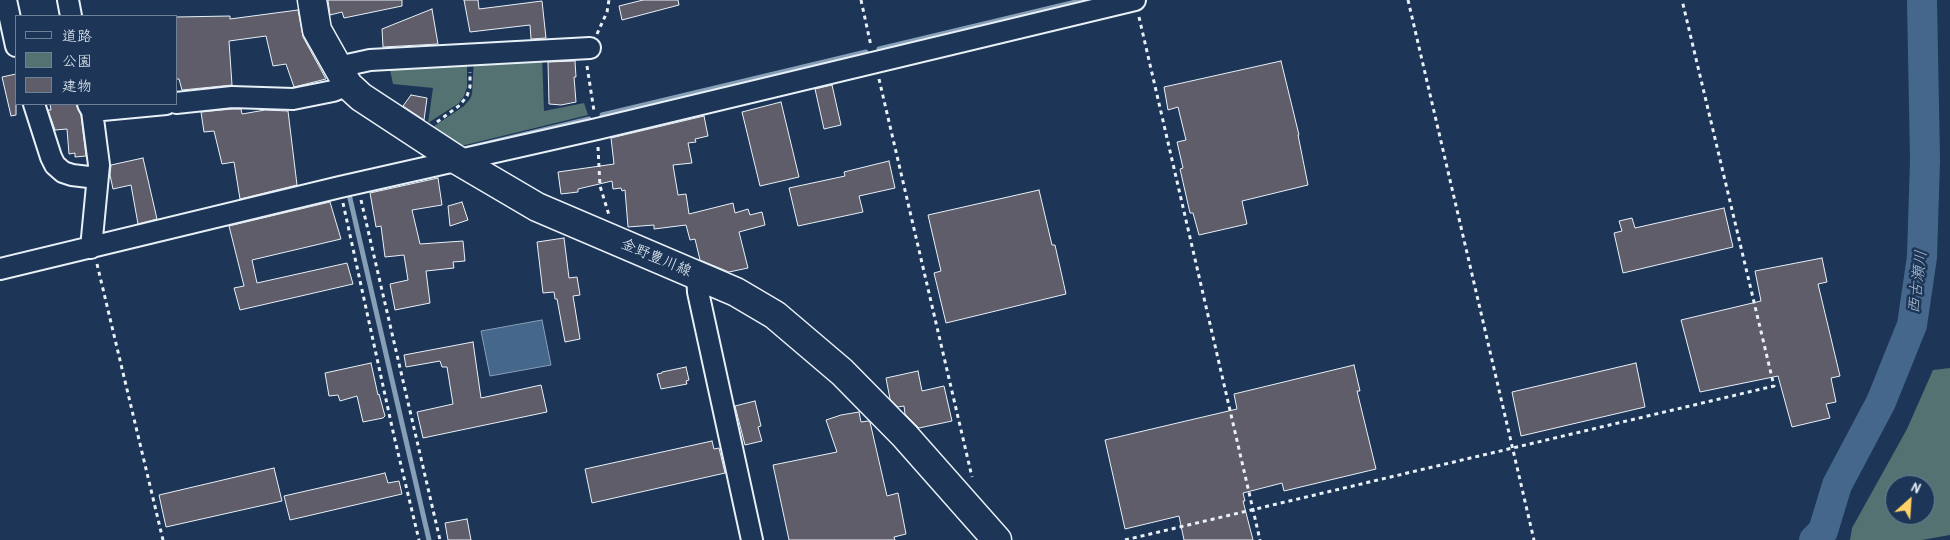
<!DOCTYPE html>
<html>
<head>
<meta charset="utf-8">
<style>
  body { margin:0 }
  #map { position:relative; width:1950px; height:540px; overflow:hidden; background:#1d3557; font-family:"Patrick Hand","Klee One",sans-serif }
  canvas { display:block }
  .legend { position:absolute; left:15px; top:15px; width:162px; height:90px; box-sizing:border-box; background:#1d3557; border:1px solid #6e8097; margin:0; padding:6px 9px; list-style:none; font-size:15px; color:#e8f1f8 }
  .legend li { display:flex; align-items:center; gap:10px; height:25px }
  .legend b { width:25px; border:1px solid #6e8097 }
  .north { position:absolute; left:1885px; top:475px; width:50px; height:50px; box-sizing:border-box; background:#1d3557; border:1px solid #6e8097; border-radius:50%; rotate:26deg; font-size:14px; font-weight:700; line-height:20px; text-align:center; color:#e8f1f8 }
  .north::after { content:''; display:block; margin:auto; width:18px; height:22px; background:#ffd166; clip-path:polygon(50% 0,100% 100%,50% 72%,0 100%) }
</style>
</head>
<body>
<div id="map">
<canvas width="1950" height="540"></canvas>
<ul class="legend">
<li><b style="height:6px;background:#1d3557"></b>道路</li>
<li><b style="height:14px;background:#537271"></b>公園</li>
<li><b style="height:14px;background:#5e5d69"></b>建物</li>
</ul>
<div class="north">N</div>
</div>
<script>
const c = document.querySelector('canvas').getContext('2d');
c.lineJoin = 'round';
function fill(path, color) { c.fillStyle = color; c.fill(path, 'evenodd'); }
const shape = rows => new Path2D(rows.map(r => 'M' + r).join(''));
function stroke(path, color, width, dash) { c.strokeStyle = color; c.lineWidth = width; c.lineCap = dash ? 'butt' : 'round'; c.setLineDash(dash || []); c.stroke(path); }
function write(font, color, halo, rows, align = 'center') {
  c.font = font + ' "Patrick Hand","Klee One",sans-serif'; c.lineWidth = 5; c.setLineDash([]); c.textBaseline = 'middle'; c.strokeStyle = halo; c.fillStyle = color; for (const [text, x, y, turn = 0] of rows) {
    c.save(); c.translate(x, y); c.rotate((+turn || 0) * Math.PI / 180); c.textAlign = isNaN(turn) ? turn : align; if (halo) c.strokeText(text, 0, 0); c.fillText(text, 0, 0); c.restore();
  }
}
fill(shape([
  [542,54,544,111,584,103,588,115,453,148,427,131,464,106,470,99,472,94,474,59],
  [467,60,467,87,464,96,459,103,428,123,433,88,393,84,389,65],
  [1950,368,1950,535,1922,540,1850,540,1852,528,1907,429,1933,370],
  [1895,485,1925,485,1925,515,1895,515]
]), '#537271');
const water = shape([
  [542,320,551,365,490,376,481,331,542,320]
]);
fill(water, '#46678c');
stroke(water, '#879eb7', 1);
stroke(shape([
  [879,49,1084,0],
  [602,115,866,52],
  [460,150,589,119],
  [349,194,429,540]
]), '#879eb7', 5);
stroke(shape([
  [1814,540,1823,531,1837,485,1881,402,1912,325,1922,257,1925,160,1922,0]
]), '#46678c', 30);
const building = shape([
  [328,0,402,0,402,6,344,18,342,12,330,15,328,0],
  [464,0,478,0,479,9,542,1,546,38,531,39,530,25,470,32,464,0],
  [643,0,678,0,679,5,622,20,619,6,643,0],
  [432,9,438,44,383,47,382,29,432,9],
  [298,10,303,37,326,79,294,87,286,64,273,66,266,36,229,41,232,85,182,90,179,79,176,79,176,17,230,16,230,19,298,10],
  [575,61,576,77,574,77,576,102,561,105,549,104,548,62,575,61],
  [1281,61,1299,135,1298,135,1308,185,1242,201,1247,224,1199,235,1193,213,1190,213,1180,169,1183,168,1177,142,1186,140,1178,107,1168,110,1164,87,1281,61],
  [16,74,16,115,11,116,2,77,16,74],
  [832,85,841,125,824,129,815,89,832,85],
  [411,95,427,98,424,120,403,106,411,95],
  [781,102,799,177,760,186,742,112,781,102],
  [50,104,76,104,81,115,86,156,75,157,75,153,69,154,67,129,55,130,48,110,51,110,50,104],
  [232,109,241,109,242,114,265,110,288,111,297,185,240,199,234,162,222,164,214,131,204,132,201,112,232,109],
  [704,116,708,136,695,139,696,142,688,143,692,163,673,165,678,195,686,194,689,214,733,203,735,213,748,209,750,215,762,212,765,225,739,232,748,268,729,272,700,260,695,239,690,240,686,225,654,229,654,225,628,227,625,190,622,191,621,188,613,189,612,181,578,189,578,192,561,194,558,172,614,164,611,138,704,116],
  [143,158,157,219,138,224,131,185,113,189,110,175,111,165,143,158],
  [889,161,895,188,859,196,863,212,798,226,789,188,845,176,844,172,889,161],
  [438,178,442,205,412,210,420,244,463,241,465,261,453,262,454,268,426,271,430,303,395,310,390,284,408,280,404,255,385,257,381,226,376,227,370,193,438,178],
  [1039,190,1052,245,1055,245,1066,294,946,323,934,273,941,271,928,215,1039,190],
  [330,202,341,239,252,260,257,283,347,263,353,284,240,310,234,288,244,286,229,226,330,202],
  [462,202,468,220,450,226,448,206,462,202],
  [1724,208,1733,247,1623,273,1614,233,1622,231,1619,221,1632,218,1635,228,1724,208],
  [564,238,569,278,577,277,580,295,573,296,580,339,565,342,557,299,555,299,554,292,543,293,537,242,564,238],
  [1822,258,1827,282,1818,284,1840,376,1831,378,1836,402,1826,404,1830,418,1792,427,1778,376,1700,392,1681,320,1761,301,1755,271,1822,258],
  [473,342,481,398,541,385,547,412,423,438,417,412,453,404,447,367,442,367,440,361,406,367,404,355,473,342],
  [371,363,378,395,379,394,385,416,383,418,363,422,357,396,340,401,338,395,329,396,325,373,371,363],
  [1636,363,1645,407,1521,436,1512,392,1636,363],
  [1354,365,1360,391,1357,391,1376,469,1284,491,1282,483,1243,493,1245,501,1243,501,1253,540,1184,540,1179,516,1125,529,1105,440,1237,409,1234,394,1354,365],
  [686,367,689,380,686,381,687,384,661,389,657,374,662,373,662,372,686,367],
  [918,371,922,391,944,386,952,421,919,428,905,414,904,406,898,407,890,399,886,378,918,371],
  [755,401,761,426,758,427,762,441,745,445,735,406,755,401],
  [859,412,861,422,868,421,870,422,887,496,898,493,906,534,894,537,895,540,789,540,773,465,837,452,826,420,841,415,859,412],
  [712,441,714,449,719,448,725,473,592,503,585,469,712,441],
  [274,468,282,501,166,527,159,495,274,468],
  [385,473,388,483,399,481,402,494,290,520,284,496,385,473],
  [467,519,471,540,448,540,445,523,467,519]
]);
fill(building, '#5e5d69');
stroke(building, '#e8f1f8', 1);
const minor = shape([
  [6,0,16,46],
  [68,0,71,16],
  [338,67,370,60,590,48],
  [176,103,232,97,293,99,333,91,348,85],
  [34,104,51,157,55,165,63,172,72,175,97,178],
  [88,104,92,111,99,165,91,248],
  [92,111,166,104],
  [0,269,340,187,597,129,1135,0],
  [697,275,698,292,752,540]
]);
const secondary = shape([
  [312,0,317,30,348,85,361,97,457,160,537,207,736,292,775,315,842,372,905,436,997,540]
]);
stroke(minor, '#e8f1f8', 24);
stroke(secondary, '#e8f1f8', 31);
stroke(shape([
  [861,0,871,46],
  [1408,0,1534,540],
  [1139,17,1260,540],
  [597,34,607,12,609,0],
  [587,66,594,111],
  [879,79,972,477],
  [437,122,460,105,467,96,470,87,470,72],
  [598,147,600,186,609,215],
  [361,200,440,540],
  [343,203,394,436,419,540],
  [97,264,163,540],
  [1125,540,1774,386,1682,0]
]), '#e8f1f8', 3, [4, 4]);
stroke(minor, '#1d3557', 20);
stroke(secondary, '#1d3557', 28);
write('15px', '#e8f1f8', '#1d3557', [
  ["金野豊川線",656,258,23]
]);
write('italic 16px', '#afc1d2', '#1d3557', [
  ["西古瀬川",1918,282,-83]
]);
</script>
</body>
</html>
